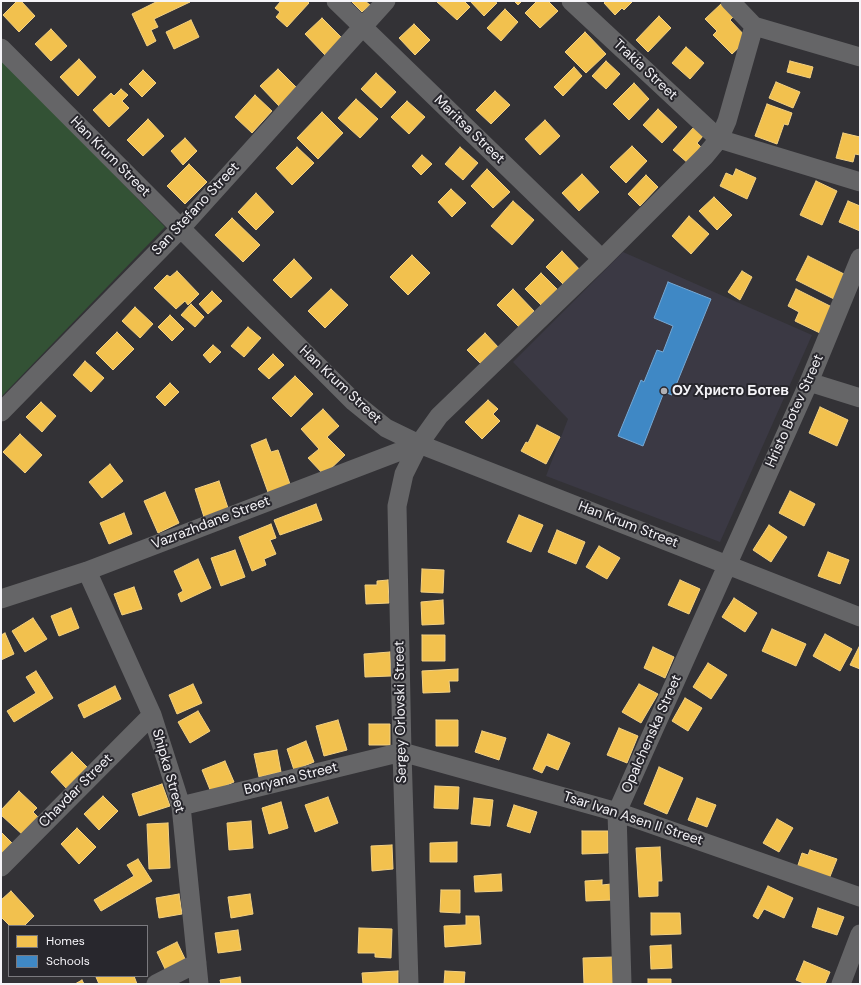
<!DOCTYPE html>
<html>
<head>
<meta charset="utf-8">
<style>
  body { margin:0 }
  #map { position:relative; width:861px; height:985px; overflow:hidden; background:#333236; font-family:"DM Sans",sans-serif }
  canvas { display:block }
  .frame { position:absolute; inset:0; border:2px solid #f5f4f8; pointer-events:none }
  .legend { position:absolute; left:8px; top:925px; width:140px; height:52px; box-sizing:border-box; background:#28272d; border:1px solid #7a797e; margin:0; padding:5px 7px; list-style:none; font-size:12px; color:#f5f4f8 }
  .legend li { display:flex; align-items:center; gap:8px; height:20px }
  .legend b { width:20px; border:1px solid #7a797e }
</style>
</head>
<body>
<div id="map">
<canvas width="861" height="985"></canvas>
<div class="frame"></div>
<ul class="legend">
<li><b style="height:11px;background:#f2c14e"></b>Homes</li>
<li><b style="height:11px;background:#3f88c5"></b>Schools</li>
</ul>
</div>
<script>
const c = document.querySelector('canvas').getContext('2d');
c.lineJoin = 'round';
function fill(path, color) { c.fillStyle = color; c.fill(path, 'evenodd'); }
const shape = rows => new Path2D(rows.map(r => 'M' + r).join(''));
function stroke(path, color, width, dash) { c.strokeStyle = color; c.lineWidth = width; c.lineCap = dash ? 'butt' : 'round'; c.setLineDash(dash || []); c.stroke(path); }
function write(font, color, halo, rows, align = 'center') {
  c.font = font + ' "DM Sans",sans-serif'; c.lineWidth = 4; c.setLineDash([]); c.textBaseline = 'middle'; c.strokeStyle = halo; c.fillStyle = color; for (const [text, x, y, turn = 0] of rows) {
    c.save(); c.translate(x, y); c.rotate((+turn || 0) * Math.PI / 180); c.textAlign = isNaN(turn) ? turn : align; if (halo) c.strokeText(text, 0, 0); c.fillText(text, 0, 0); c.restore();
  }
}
fill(shape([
  [623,252,812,335,720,542,546,476,568,419,513,362]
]), '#3b3944');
fill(shape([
  [1,58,165,227,1,397]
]), '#335235');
const homes = shape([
  [17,1,21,1,35,16,19,32,3,15,17,1],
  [158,1,190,2,154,19,158,27,151,30,156,41,147,46,132,14,158,1],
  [281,1,307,1,309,3,287,27,276,17,280,12,275,8,281,1],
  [351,1,365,1,370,5,362,12,351,1],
  [438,1,464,1,470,7,457,20,437,2,438,1],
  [470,1,494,1,497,3,484,16,470,1],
  [514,1,522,1,518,5,514,1],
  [537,1,548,1,558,11,540,28,525,13,537,1],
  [606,1,633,1,624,10,622,8,615,15,604,3,606,1],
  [722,3,734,16,730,20,748,39,732,54,713,35,717,31,705,19,722,3],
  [505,9,518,22,501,41,487,28,505,9],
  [659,16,671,28,648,52,636,40,659,16],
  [322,18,342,38,325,55,305,34,322,18],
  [191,20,199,37,174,49,166,32,191,20],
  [414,24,430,40,415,55,399,38,414,24],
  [51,29,67,46,51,61,35,44,51,29],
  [585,32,606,54,586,73,565,52,585,32],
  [686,47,704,63,690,79,672,63,686,47],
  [79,59,96,77,78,96,60,77,79,59],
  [606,61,620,74,606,89,592,76,606,61],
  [790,61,813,67,810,78,787,72,790,61],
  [574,67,582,76,563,96,554,87,574,67],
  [278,69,297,88,279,106,260,86,278,69],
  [143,70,156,83,142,97,129,84,143,70],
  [376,73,396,92,381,108,361,89,376,73],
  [776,82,800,92,793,108,769,98,776,82],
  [634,83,649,99,629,120,613,104,634,83],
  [121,89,128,95,122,101,129,108,109,127,93,110,111,93,114,96,121,89],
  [495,91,510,105,491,124,476,110,495,91],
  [255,95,272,111,252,133,235,117,255,95],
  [356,99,378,119,360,138,338,118,356,99],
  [407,101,425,117,409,134,391,117,407,101],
  [767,104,792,113,788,125,784,124,777,144,755,136,767,104],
  [658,109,677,127,662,143,643,125,658,109],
  [322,112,343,133,318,159,297,138,322,112],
  [148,119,164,136,143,156,127,140,148,119],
  [545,120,560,136,540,155,525,139,545,120],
  [694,127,703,136,697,143,703,149,689,164,673,150,694,127],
  [843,133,860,137,860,155,855,154,853,162,836,158,843,133],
  [185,138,197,151,183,165,171,151,185,138],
  [632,146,647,161,626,183,610,167,632,146],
  [297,147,314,163,292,185,276,168,297,147],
  [460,147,478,163,463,180,445,164,460,147],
  [422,155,432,164,421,175,412,166,422,155],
  [189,164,207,182,185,204,167,186,189,164],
  [487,169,510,192,493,208,471,186,487,169],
  [736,169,756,178,747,199,720,186,726,173,733,176,736,169],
  [582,174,599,192,579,211,562,193,582,174],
  [646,175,658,187,640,206,628,194,646,175],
  [816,181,837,191,822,225,800,215,816,181],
  [451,189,466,203,452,217,438,202,451,189],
  [256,193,274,212,256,230,238,212,256,193],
  [714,197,732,215,717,230,699,211,714,197],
  [513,201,534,220,512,245,491,226,513,201],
  [848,201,860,206,860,231,839,222,848,201],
  [689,216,709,234,691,254,672,236,689,216],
  [232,218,260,245,243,262,215,235,232,218],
  [562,251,583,273,568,289,546,267,562,251],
  [412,255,430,273,408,295,390,277,412,255],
  [808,256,846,275,834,299,796,280,808,256],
  [294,259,312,278,291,298,273,280,294,259],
  [177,271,199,294,188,305,185,301,176,309,154,288,167,275,170,277,177,271],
  [742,271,752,277,740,300,728,292,742,271],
  [541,273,559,291,543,307,525,289,541,273],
  [331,289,348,305,325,328,308,311,331,289],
  [513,289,534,311,519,327,497,305,513,289],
  [796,289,836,309,820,333,795,321,799,312,788,306,796,289],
  [212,291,222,301,208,314,199,304,212,291],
  [191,304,204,317,195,327,181,315,191,304],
  [135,307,153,324,140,338,122,321,135,307],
  [170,315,184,329,172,341,158,327,170,315],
  [248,327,261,338,244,357,231,346,248,327],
  [117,332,134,349,113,370,96,353,117,332],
  [485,333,499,348,482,365,467,350,485,333],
  [213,345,221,352,210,363,203,355,213,345],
  [273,354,284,365,269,379,258,369,273,354],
  [85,361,104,378,91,392,73,375,85,361],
  [295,376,313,394,291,417,272,398,295,376],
  [170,383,179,392,165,406,156,397,170,383],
  [488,400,498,409,493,414,500,421,482,439,465,422,488,400],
  [41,402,56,416,42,432,26,417,41,402],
  [820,407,848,420,837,446,809,433,820,407],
  [323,409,339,426,327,437,345,455,324,475,308,458,319,449,301,429,323,409],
  [537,425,560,437,546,464,521,451,526,442,528,443,537,425],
  [20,434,42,455,25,473,3,452,20,434],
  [266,439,271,452,278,450,291,487,269,495,251,445,266,439],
  [110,464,123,481,102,498,89,482,110,464],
  [219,481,228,508,204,517,195,489,219,481],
  [790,491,815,504,804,526,779,513,790,491],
  [165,492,179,523,158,533,144,501,165,492],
  [316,504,322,520,280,535,274,520,316,504],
  [124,513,132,534,109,544,100,523,124,513],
  [519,515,543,525,531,552,507,542,519,515],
  [271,524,276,538,270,540,276,554,264,559,266,565,252,571,239,537,271,524],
  [769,525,787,537,771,562,753,550,769,525],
  [557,530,585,542,576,564,548,552,557,530],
  [599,546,620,558,607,579,586,567,599,546],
  [235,550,245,577,221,586,211,558,235,550],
  [828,552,849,560,840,584,818,576,828,552],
  [198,559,211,588,181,602,178,594,183,591,174,571,198,559],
  [422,569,444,570,443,593,421,592,422,569],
  [388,580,389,603,366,604,365,585,377,585,377,581,388,580],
  [680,580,700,589,689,614,668,605,680,580],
  [134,587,142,609,122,615,114,594,134,587],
  [734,598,757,613,745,632,722,617,734,598],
  [443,600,444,624,422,625,421,602,443,600],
  [71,608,79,628,59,636,51,616,71,608],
  [33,618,47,639,25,652,12,631,33,618],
  [772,629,806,644,796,666,762,651,772,629],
  [5,633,14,654,1,660,1,635,5,633],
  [825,634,852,649,840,671,813,656,825,634],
  [422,635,445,635,445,661,422,661,422,635],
  [860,645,860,669,850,665,860,645],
  [653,647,674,657,665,678,644,668,653,647],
  [390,652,391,676,365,677,364,654,390,652],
  [708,663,727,675,711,699,693,687,708,663],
  [458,669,458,681,449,681,450,692,423,693,422,671,458,669],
  [36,671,53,698,14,722,7,711,36,693,26,677,36,671],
  [193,684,202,703,177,714,169,695,193,684],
  [639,684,658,694,641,723,622,712,639,684],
  [115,686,121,699,84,718,78,705,115,686],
  [685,698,702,708,688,731,672,721,685,698],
  [198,711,210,731,190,743,178,722,198,711],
  [338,720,347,750,324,756,316,726,338,720],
  [436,720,458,720,458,746,436,746,436,720],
  [369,724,390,724,390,745,369,745,369,724],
  [619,728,638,736,627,763,607,755,619,728],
  [482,731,506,738,499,760,475,752,482,731],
  [548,734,570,743,558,770,546,765,542,773,533,769,548,734],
  [306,741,314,762,294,770,287,749,306,741],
  [277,750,281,772,259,777,254,754,277,750],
  [72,752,88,768,67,789,51,772,72,752],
  [225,761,234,782,211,792,202,770,225,761],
  [659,767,683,778,667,814,644,804,659,767],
  [162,784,170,806,139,816,132,794,162,784],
  [435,786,459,787,458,809,434,808,435,786],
  [19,791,37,808,33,812,40,819,24,836,1,815,1,810,19,791],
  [103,796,118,811,99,830,84,814,103,796],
  [328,797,338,823,315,832,305,805,328,797],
  [474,798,493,800,490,826,471,824,474,798],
  [697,798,716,805,707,827,688,820,697,798],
  [281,802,288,828,269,834,262,808,281,802],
  [514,805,537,812,530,833,507,826,514,805],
  [777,819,793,828,779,852,763,843,777,819],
  [251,821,253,848,229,850,227,823,251,821],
  [168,823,170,868,149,869,147,824,168,823],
  [77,828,96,847,79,864,61,844,77,828],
  [582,831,608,831,608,853,582,854,582,831],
  [1,832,13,844,1,857,1,832],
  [457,842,457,862,430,862,430,843,457,842],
  [392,845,393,869,372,871,371,846,392,845],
  [660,847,662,881,658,881,658,896,639,897,636,848,660,847],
  [810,850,837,859,829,879,797,868,802,853,808,855,810,850],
  [138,859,152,881,101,911,94,900,134,876,127,865,138,859],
  [501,874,502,891,475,892,474,876,501,874],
  [602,880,602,885,611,884,612,900,586,901,585,881,602,880],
  [768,886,793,898,784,918,764,909,758,919,753,916,768,886],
  [441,890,460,890,460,913,440,912,441,890],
  [11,891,34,916,24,926,10,926,1,917,1,900,11,891],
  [179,894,182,914,159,918,156,898,179,894],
  [250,894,253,914,231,918,228,897,250,894],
  [818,908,844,917,837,935,812,927,818,908],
  [651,913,680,913,681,934,651,935,651,913],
  [466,916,479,916,481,944,445,947,444,926,466,925,466,916],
  [359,928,392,929,391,958,375,957,375,953,358,953,359,928],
  [238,930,241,950,218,953,215,933,238,930],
  [177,942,186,961,166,971,157,952,177,942],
  [671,945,672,968,651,969,650,946,671,945],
  [613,957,614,984,584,984,583,958,613,957],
  [804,961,830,972,825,984,806,984,796,980,804,961],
  [398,971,398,984,363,984,362,973,398,971],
  [445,971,465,972,464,984,444,984,445,971],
  [98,976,134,976,137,984,99,984,96,977,98,976],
  [240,977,241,984,221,984,220,980,240,977],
  [648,979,671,979,671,984,648,984,648,979],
  [82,980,84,984,75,984,82,980]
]);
fill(homes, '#f2c14e');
stroke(homes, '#f3d081', 1);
const schools = shape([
  [668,282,711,299,672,395,664,392,643,446,618,436,641,380,644,382,657,350,663,352,673,326,654,318,668,282]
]);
fill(schools, '#3f88c5');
stroke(schools, '#76a8d4', 1);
stroke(shape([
  [336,1,602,259],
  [571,1,719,139,860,182],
  [730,1,754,26,860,57],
  [1,48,354,402,386,428,419,444,860,617],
  [809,382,860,398],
  [1,412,181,228,386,1],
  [87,571,152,715,181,806,199,984],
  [1,599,87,571,419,444],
  [181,806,402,752,617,812,860,897],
  [1,867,152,715],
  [156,984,197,963],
  [409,984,402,752,397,506,404,474,419,444,439,416,602,259,705,156,719,139,727,121,754,26],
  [622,984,617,812,809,382,860,258],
  [841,984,860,934]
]), '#656567', 19);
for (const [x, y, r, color] of [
  [664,391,4,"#b1b0b4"]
]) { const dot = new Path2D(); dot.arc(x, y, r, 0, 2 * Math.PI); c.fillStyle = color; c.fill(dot); stroke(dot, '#28272d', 1.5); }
write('14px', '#f5f4f8', '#28272d', [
  ["Trakia Street",645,70,43],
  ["Maritsa Street",469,130,44],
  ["Han Krum Street",110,157,45],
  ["San Stefano Street",196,209,-47],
  ["Han Krum Street",340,385,43],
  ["Hristo Botev Street",795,411,-66],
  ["Vazrazhdane Street",211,523,-21],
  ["Han Krum Street",628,525,21],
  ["Sergey Orlovski Street",401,712,-91],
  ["Opalchenska Street",652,734,-66],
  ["Shipka Street",168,771,74],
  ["Boryana Street",291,779,-14],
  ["Chavdar Street",76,791,-45],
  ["Tsar Ivan Asen II Street",633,819,18]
]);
write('bold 14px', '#f5f4f8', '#28272d', [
  ["ОУ Христо Ботев",672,391]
], 'left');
</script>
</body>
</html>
